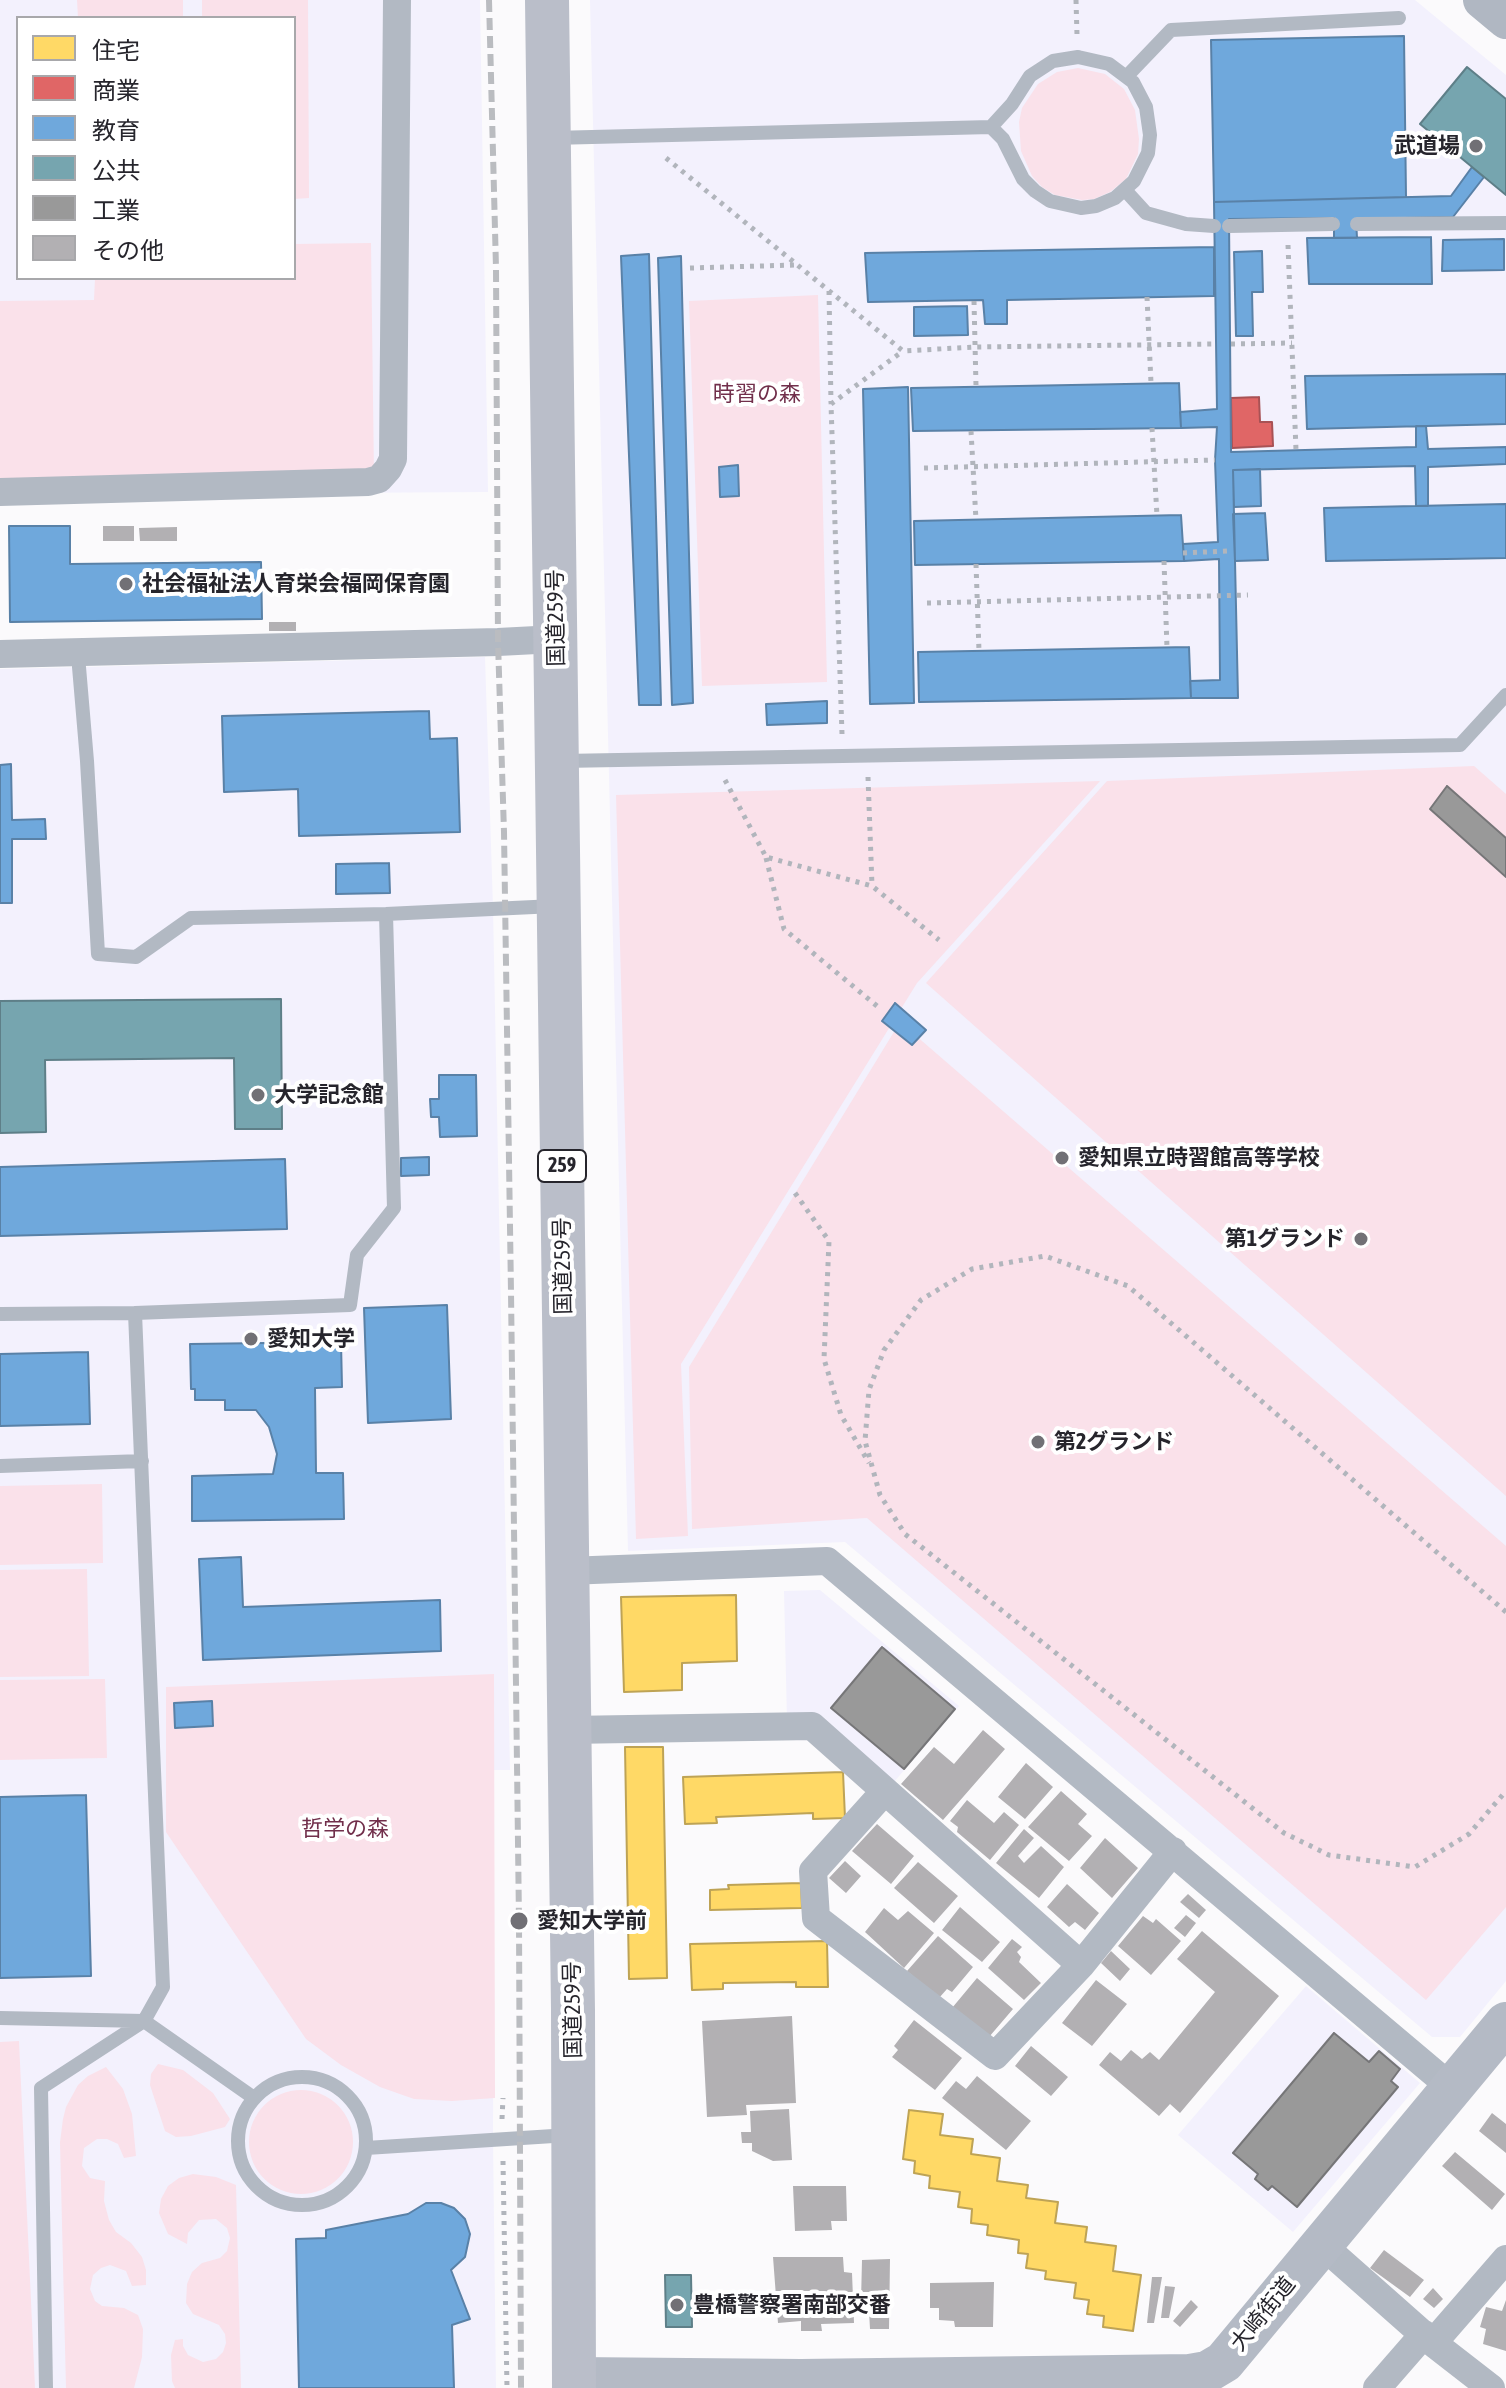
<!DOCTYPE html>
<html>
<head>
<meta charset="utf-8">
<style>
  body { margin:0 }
  #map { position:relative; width:1506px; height:2388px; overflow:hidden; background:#fbfafc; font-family:"Asap Condensed","Noto Sans JP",sans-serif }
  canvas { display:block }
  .legend { position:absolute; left:16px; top:16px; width:280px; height:264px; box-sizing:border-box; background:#fff; border:2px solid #a8a8ab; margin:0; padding:10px 14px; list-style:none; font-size:24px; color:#26252c }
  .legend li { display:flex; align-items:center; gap:16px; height:40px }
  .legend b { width:40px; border:2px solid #a8a8ab }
</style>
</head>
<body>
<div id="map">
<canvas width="1506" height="2388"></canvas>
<ul class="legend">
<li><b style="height:22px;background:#ffd966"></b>住宅</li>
<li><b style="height:22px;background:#e06666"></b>商業</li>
<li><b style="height:22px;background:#6fa8dc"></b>教育</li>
<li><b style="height:22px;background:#76a5af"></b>公共</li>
<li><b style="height:22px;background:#999"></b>工業</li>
<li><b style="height:22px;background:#b2b0b3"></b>その他</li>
</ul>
</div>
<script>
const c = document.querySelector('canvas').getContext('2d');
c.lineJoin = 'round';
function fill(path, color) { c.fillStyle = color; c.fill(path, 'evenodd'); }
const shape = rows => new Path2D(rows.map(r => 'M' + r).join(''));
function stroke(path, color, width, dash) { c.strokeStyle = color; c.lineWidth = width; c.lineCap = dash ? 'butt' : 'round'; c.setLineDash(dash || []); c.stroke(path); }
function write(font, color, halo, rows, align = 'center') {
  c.font = font + ' "Asap Condensed","Noto Sans JP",sans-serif'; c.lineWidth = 8; c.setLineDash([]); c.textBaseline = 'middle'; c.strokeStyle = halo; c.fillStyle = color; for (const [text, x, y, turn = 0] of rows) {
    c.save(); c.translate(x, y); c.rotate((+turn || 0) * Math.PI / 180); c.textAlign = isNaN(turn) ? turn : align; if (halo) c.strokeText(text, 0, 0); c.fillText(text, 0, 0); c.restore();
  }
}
fill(shape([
  [0,0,480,0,488,492,0,495],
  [18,18,294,18,294,278,18,278],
  [590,0,1415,0,1506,75,1506,1981,1460,2037,1432,2037,845,1542,628,1551],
  [485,657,493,908,510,1770,494,1770,493,2139,496,2388,0,2388,0,669],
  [820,1590,959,1706,894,1782,787,1721,784,1591],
  [1306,1986,1420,2083,1293,2232,1178,2135]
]), '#f3f1fd');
fill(shape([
  [77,0,183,0,183,18,78,18],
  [202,0,308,0,309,198,294,199,294,18,202,18],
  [1078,68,1105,74,1124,89,1135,110,1139,139,1138,154,1126,179,1110,192,1094,199,1082,200,1055,195,1042,187,1032,176,1021,151,1019,122,1022,108,1038,84,1057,72],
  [371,243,374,476,0,481,0,301,94,300,95,278,294,278,294,244],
  [818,295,827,682,702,686,689,301],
  [1474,766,1506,794,1506,1496,926,983,1107,781],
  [1100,781,917,983,681,1364,688,1536,636,1539,616,795],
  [900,1022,1506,1546,1506,1907,1426,2000,867,1518,692,1529,689,1367],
  [102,1484,103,1563,0,1565,0,1486],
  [87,1569,89,1676,0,1677,0,1570],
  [494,1674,495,2098,452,2101,414,2099,380,2087,341,2065,306,2039,166,1832,166,1687],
  [105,1679,107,1758,0,1760,0,1680],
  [19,2041,35,2388,0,2388,0,2042],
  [158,2064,183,2070,213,2093,230,2119,225,2127,191,2136,176,2137,165,2131,150,2085,151,2074],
  [106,2067,123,2089,132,2114,136,2156,124,2158,118,2144,107,2139,97,2139,84,2148,82,2166,90,2178,105,2181,104,2201,109,2220,116,2232,131,2243,142,2257,146,2270,146,2285,132,2286,126,2271,110,2265,101,2268,93,2275,90,2289,95,2301,102,2306,124,2308,138,2315,143,2329,142,2357,134,2388,66,2388,60,2142,63,2119,66,2107,78,2085,88,2076],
  '249 2142a52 52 0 1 1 104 0a52 52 0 1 1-104 0Z',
  [193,2174,216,2177,236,2185,241,2388,175,2388,172,2381,171,2355,175,2340,183,2339,183,2346,188,2355,203,2362,216,2359,223,2352,226,2343,225,2334,219,2325,193,2314,186,2303,187,2284,192,2272,202,2263,220,2258,227,2251,230,2238,227,2228,216,2219,199,2220,188,2233,187,2244,168,2234,159,2213,161,2199,168,2186,179,2178]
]), '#fae1ea');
const homes = shape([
  [736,1595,737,1661,682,1663,682,1690,624,1692,621,1597,736,1595],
  [625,1747,663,1747,667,1978,629,1979,625,1747],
  [843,1772,845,1818,813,1819,813,1813,716,1817,717,1823,685,1824,683,1777,843,1772],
  [801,1883,802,1908,710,1910,710,1890,729,1889,728,1885,801,1883],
  [827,1941,828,1987,796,1987,796,1982,723,1983,723,1989,692,1990,690,1944,827,1941],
  [909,2110,943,2114,940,2135,973,2139,971,2154,1000,2158,997,2181,1028,2185,1026,2198,1058,2202,1055,2223,1087,2227,1085,2242,1116,2246,1113,2271,1141,2275,1133,2331,1103,2327,1104,2316,1087,2314,1089,2300,1074,2298,1076,2283,1045,2279,1046,2271,1026,2268,1028,2254,1018,2253,1019,2240,987,2235,988,2225,971,2223,972,2209,958,2207,960,2192,929,2188,930,2176,914,2173,915,2161,903,2159,909,2110]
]);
fill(homes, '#ffd966');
stroke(homes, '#bea355', 2);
const shops = shape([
  [1259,397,1260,422,1272,422,1273,446,1232,448,1231,398,1259,397]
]);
fill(shops, '#e06666');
stroke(shops, '#a85255', 2);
const schools = shape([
  [1404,36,1406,197,1214,202,1211,40,1404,36],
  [1472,167,1484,177,1453,217,1356,219,1357,238,1334,238,1334,218,1229,219,1231,452,1416,447,1416,426,1426,426,1428,449,1506,447,1506,464,1428,467,1428,506,1416,506,1415,466,1233,470,1238,698,1191,698,1190,681,1220,680,1219,559,1184,561,1183,544,1218,542,1215,460,1217,427,1181,428,1180,412,1217,409,1214,202,1451,196,1472,167],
  [1431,237,1432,284,1309,284,1307,238,1431,237],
  [1504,239,1504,270,1442,271,1443,240,1504,239],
  [1214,247,1214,296,1007,300,1007,324,985,324,983,300,868,302,865,253,1214,247],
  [1262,251,1263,292,1252,292,1253,336,1236,336,1234,252,1262,251],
  [649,254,661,705,639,705,621,256,649,254],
  [681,256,693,703,672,705,658,258,681,256],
  [967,306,968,335,914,336,914,307,967,306],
  [1506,374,1506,424,1307,429,1305,376,1506,374],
  [1179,383,1181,428,913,431,911,388,1179,383],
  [908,387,914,703,870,704,863,389,908,387],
  [738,465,739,496,720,497,719,467,738,465],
  [1260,469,1261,506,1234,507,1233,470,1260,469],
  [1506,504,1506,558,1326,561,1324,508,1506,504],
  [1265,513,1268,560,1235,561,1233,514,1265,513],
  [1181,515,1184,561,915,565,914,521,1181,515],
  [9,526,70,526,70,564,261,562,262,619,10,622,9,526],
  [1189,647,1191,698,919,702,918,652,1189,647],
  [827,701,827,723,767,725,766,704,827,701],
  [429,711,430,739,457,738,460,832,299,836,298,789,224,792,222,716,429,711],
  [11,764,12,820,45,819,46,839,12,839,12,903,0,903,0,765,11,764],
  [389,863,390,893,336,894,336,864,389,863],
  [895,1003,926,1030,912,1045,882,1021,895,1003],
  [439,1075,476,1075,477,1136,440,1137,439,1117,431,1117,430,1099,439,1099,439,1075],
  [429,1157,429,1175,401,1176,401,1158,429,1157],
  [285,1159,287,1229,0,1236,0,1167,285,1159],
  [447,1305,451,1419,368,1423,364,1308,447,1305],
  [341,1342,342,1387,315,1388,316,1473,343,1473,344,1519,192,1521,192,1476,273,1474,277,1454,269,1427,256,1410,225,1410,225,1400,195,1400,195,1389,191,1389,190,1344,341,1342],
  [88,1352,90,1424,0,1426,0,1354,88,1352],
  [241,1557,243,1607,440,1600,441,1651,203,1660,199,1559,241,1557],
  [212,1701,213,1726,175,1728,174,1703,212,1701],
  [86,1795,91,1976,0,1978,0,1797,86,1795],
  [426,2203,441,2203,454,2208,465,2219,470,2234,465,2257,451,2270,470,2319,452,2325,454,2388,299,2388,296,2239,326,2238,326,2230,408,2214,426,2203]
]);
fill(schools, '#6fa8dc');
stroke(schools, '#5981a7', 2);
const public = shape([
  [1467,67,1506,99,1506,195,1420,124,1467,67],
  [281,999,282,1129,235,1129,234,1058,45,1060,46,1132,0,1133,0,1001,281,999],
  [665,2275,691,2275,692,2327,666,2327,665,2275]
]);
fill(public, '#76a5af');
stroke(public, '#5e7f88', 2);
const industry = shape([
  [1447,786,1506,838,1506,877,1430,809,1447,786],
  [882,1647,955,1709,904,1769,831,1708,882,1647],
  [1334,2033,1369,2062,1379,2051,1400,2069,1391,2081,1398,2087,1297,2207,1272,2186,1268,2190,1255,2179,1258,2174,1233,2153,1334,2033]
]);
fill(industry, '#999');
stroke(industry, '#767678', 2);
fill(shape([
  [103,526,134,526,134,541,103,541],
  [177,527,177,541,140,541,139,528],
  [269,622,296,622,296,631,269,631],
  [983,1730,1005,1749,943,1820,901,1784,934,1747,954,1764],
  [1026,1763,1053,1787,1025,1819,998,1797],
  [1061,1791,1087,1814,1078,1824,1092,1836,1069,1861,1028,1827],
  [967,1800,994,1823,1004,1812,1019,1825,990,1860,957,1832,958,1827,950,1821],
  [877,1824,914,1856,891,1884,852,1851],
  [1024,1829,1034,1838,1018,1856,1024,1863,1041,1846,1064,1867,1039,1898,996,1863],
  [1105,1838,1138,1868,1112,1898,1080,1868],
  [845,1861,861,1876,846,1893,829,1878],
  [918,1862,958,1896,934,1923,894,1888],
  [1067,1884,1099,1913,1085,1930,1075,1922,1069,1927,1047,1907],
  [1188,1894,1206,1910,1199,1918,1180,1902],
  [960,1907,1000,1942,982,1962,942,1930],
  [884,1908,898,1920,908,1911,934,1933,904,1968,865,1932],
  [1186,1915,1196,1923,1185,1937,1174,1928],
  [1143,1916,1153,1923,1156,1919,1181,1941,1151,1975,1118,1946],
  [1202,1931,1279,1996,1180,2113,1170,2104,1159,2116,1099,2065,1110,2052,1121,2061,1131,2050,1142,2059,1150,2052,1159,2060,1215,1992,1177,1959],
  [938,1936,973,1967,952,1992,947,1989,939,1998,907,1971],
  [1012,1939,1022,1947,1017,1952,1021,1957,1019,1962,1041,1983,1024,2000,988,1968],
  [1111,1951,1130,1969,1120,1981,1101,1963],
  [977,1978,1013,2009,989,2037,952,2008],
  [1096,1980,1127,2004,1092,2046,1062,2023],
  [792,2016,796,2103,746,2105,747,2115,707,2117,702,2021],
  [914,2020,962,2058,935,2090,892,2057,898,2050,894,2046],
  [1031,2046,1068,2077,1051,2096,1015,2066],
  [977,2076,1031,2121,1006,2150,942,2098,956,2081,966,2089],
  [789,2109,792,2160,773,2161,752,2151,752,2143,742,2143,741,2132,751,2132,750,2111],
  [1492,2113,1506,2124,1506,2153,1479,2131],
  [1455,2152,1505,2194,1492,2210,1442,2166],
  [793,2186,846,2186,847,2221,831,2221,832,2230,795,2231],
  [1384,2250,1424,2280,1410,2297,1370,2268],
  [773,2257,843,2257,844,2272,852,2273,854,2323,821,2324,822,2331,801,2331,801,2321,778,2323],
  [890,2259,889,2329,870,2329,869,2311,855,2312,855,2302,861,2301,862,2260],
  [1152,2277,1162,2277,1154,2323,1147,2323],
  [994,2282,993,2327,955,2327,954,2321,939,2320,939,2308,930,2308,930,2283],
  [1165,2286,1175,2287,1169,2318,1161,2318],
  [1433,2288,1443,2299,1434,2308,1423,2299],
  [1191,2300,1198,2307,1180,2327,1173,2321],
  [1506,2300,1506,2351,1483,2344,1486,2329,1480,2327,1486,2307,1502,2311]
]), '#b2b0b3');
stroke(shape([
  [1076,0,1077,35],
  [666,158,903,351,975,347,1216,344],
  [1288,245,1296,450],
  [690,268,796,265],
  [829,291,831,403],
  [1147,297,1151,383],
  [974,301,976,386],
  [1231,344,1292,343],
  [1152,428,1157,516],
  [971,431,976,520],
  [924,468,1215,460],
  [1183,553,1227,551],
  [1164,561,1167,648],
  [976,564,979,651],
  [927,603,1248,595],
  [842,734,831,404,903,351],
  [868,777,872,886],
  [725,780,766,857,872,886,939,940],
  [766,858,784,929,877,1006],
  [795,1193,829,1241,824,1359,841,1415,869,1463],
  [1506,1612,1128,1286,1045,1256,972,1269,921,1300,884,1350,869,1390,865,1441,880,1495,905,1534,1284,1833,1329,1855,1415,1867,1469,1834,1506,1791],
  [502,2119,503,2098],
  [503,2161,507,2388]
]), '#b1b5bc', 5, [4, 6]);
stroke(shape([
  [1078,57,1109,64,1133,82,1146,107,1150,135,1148,153,1134,181,1115,198,1096,206,1081,208,1050,201,1035,191,1023,179,1003,139,991,127,1012,104,1030,76,1053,61,1078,57],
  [1127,76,1171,30,1399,18],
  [552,138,991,127],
  [1125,190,1146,213,1186,224,1214,226],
  [1357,224,1506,223],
  [1229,226,1333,224],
  [79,667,87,761,98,954,136,957,191,918,386,914,555,906],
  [562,761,1460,745,1506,695],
  [0,1314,135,1313],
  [0,1466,142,1461],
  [0,2018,144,2021,254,2098],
  '238 2141a64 64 0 1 1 128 0a64 64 0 1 1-128 0Z',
  [366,2148,569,2135],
  [46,2388,41,2088,144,2021,163,1987,135,1313,350,1305,357,1255,394,1208,386,914]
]), '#b2b9c3', 14);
stroke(shape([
  [0,492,368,482,379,479,388,469,393,459,397,0],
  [0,654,498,642,556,639],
  [567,1571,827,1561,1452,2088],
  [569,1730,812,1726,1081,1965],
  [884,1792,813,1871,816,1918,995,2056,1081,1965,1173,1851],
  [1321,2244,1433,2343,1491,2388],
  [1433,2343,1506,2259],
  [1377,2388,1424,2334]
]), '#b2b9c3', 28);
stroke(shape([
  [1482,0,1506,20]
]), '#b0b7c2', 38);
stroke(shape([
  [574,2378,801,2380,1190,2375,1207,2372,1224,2362,1506,2023]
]), '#b4bac5', 42);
stroke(shape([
  [547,0,573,2009,574,2388]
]), '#babec9', 44);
stroke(shape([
  [489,0,496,268,498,642,504,832,511,1292,519,1921,521,2388]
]), '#babcc0', 6, [12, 6]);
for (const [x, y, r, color] of [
  [1476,146,8,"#717075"],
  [126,584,8,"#717075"],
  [258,1095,8,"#717075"],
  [1062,1158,8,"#717075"],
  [1361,1239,8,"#717075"],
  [251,1339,8,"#717075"],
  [1038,1442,8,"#717075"],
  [519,1921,10,"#717075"],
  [677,2305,8,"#717075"]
]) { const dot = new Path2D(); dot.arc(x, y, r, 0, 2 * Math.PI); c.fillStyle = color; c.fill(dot); stroke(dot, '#fff', 3); }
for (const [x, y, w] of [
  [562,1166,48]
]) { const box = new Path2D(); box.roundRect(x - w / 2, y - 16, w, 32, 6); c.fillStyle = '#fff'; c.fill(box); stroke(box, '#26252c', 2); }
write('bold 20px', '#26252c', null, [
  ["259",562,1166]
]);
write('bold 22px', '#26252c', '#fff', [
  ["武道場",1460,146,"right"],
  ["社会福祉法人育栄会福岡保育園",142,584],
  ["大学記念館",274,1095],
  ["愛知県立時習館高等学校",1078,1158],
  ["第1グランド",1345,1239,"right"],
  ["愛知大学",267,1339],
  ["第2グランド",1054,1442],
  ["愛知大学前",537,1921],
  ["豊橋警察署南部交番",693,2305]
], 'left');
write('22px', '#712f4b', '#fff', [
  ["時習の森",757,394],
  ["哲学の森",345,1829]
]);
write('22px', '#26252c', '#fff', [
  ["国道259号",556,618,-91],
  ["国道259号",563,1266,-91],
  ["国道259号",573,2010,-91],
  ["大崎街道",1263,2314,-51]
]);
</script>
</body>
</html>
